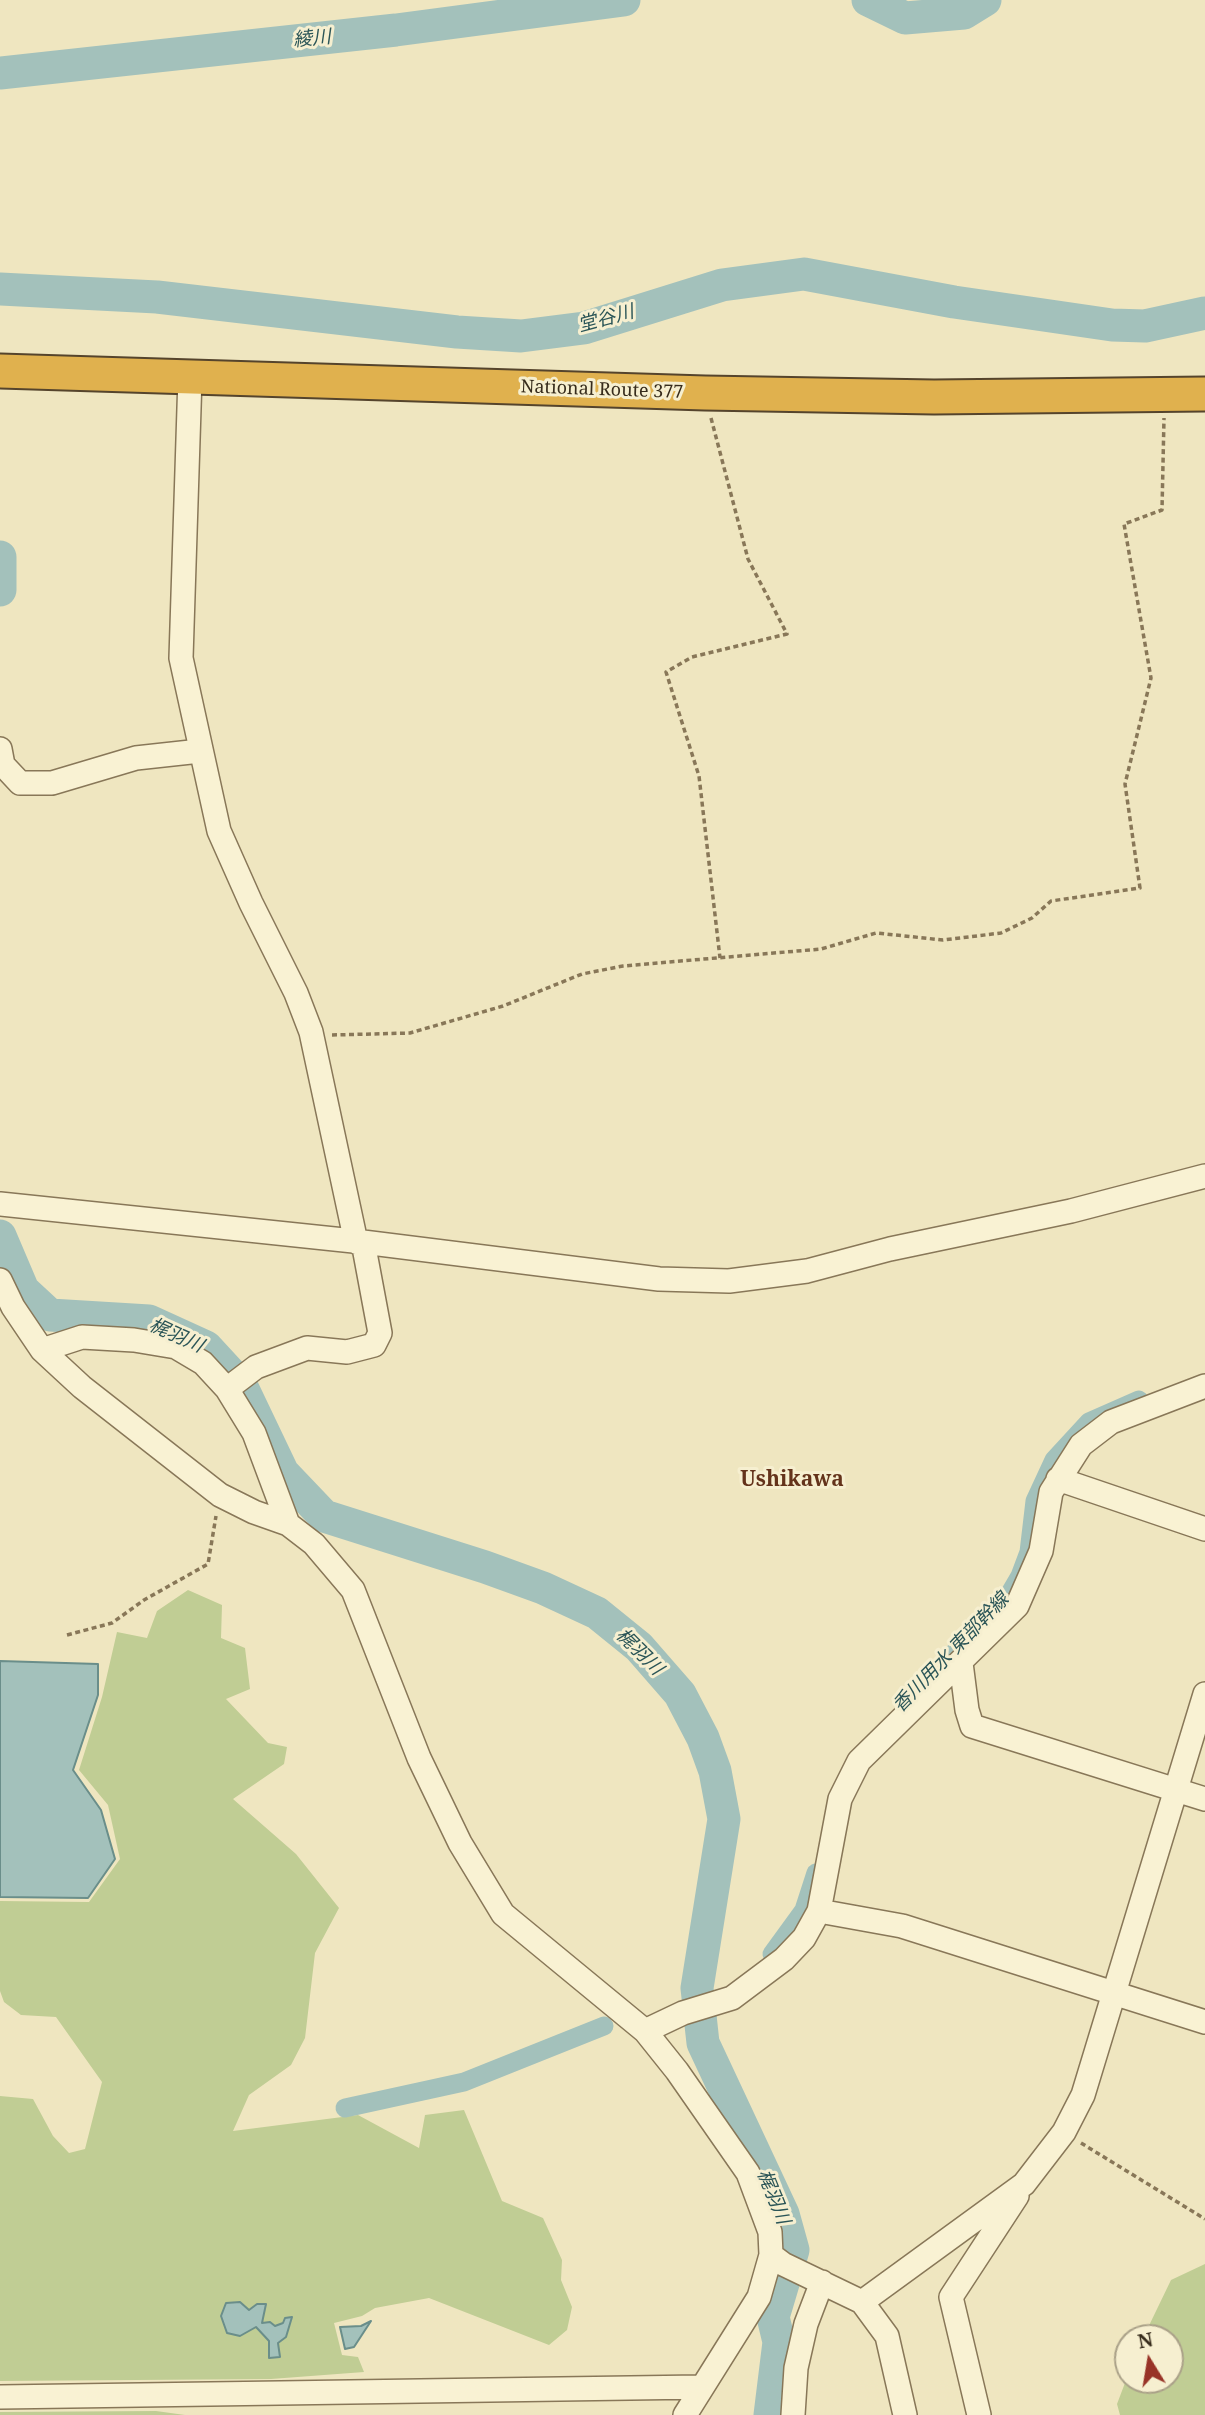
<!DOCTYPE html>
<html>
<head>
<meta charset="utf-8">
<style>
  body { margin:0 }
  #map { position:relative; width:1205px; height:2415px; overflow:hidden; background:#efe6c0; font-family:"Noto Serif",serif }
  canvas { display:block }
  .north { position:absolute; left:1114px; top:2324px; width:70px; height:70px; box-sizing:border-box; background:#f6efd0; border:2px solid #aaa188; border-radius:50%; rotate:349deg; font-size:19px; font-weight:700; line-height:28px; text-align:center; color:#372c1c }
  .north::after { content:''; display:block; margin:auto; width:24px; height:32px; background:#983327; clip-path:polygon(50% 0,100% 100%,50% 72%,0 100%) }
</style>
</head>
<body>
<div id="map">
<canvas width="1205" height="2415"></canvas>
<div class="north">N</div>
</div>
<script>
const c = document.querySelector('canvas').getContext('2d');
c.lineJoin = 'round';
function fill(path, color) { c.fillStyle = color; c.fill(path, 'evenodd'); }
const shape = rows => new Path2D(rows.map(r => 'M' + r).join(''));
function stroke(path, color, width, dash) { c.strokeStyle = color; c.lineWidth = width; c.lineCap = dash ? 'butt' : 'round'; c.setLineDash(dash || []); c.stroke(path); }
function write(font, color, halo, rows, align = 'center') {
  c.font = font + ' "Noto Serif","Noto Sans JP",serif'; c.lineWidth = 6; c.setLineDash([]); c.textBaseline = 'middle'; c.strokeStyle = halo; c.fillStyle = color; for (const [text, x, y, turn = 0] of rows) {
    c.save(); c.translate(x, y); c.rotate((+turn || 0) * Math.PI / 180); c.textAlign = isNaN(turn) ? turn : align; if (halo) c.strokeText(text, 0, 0); c.fillText(text, 0, 0); c.restore();
  }
}
fill(shape([
  [188,1590,222,1605,221,1638,245,1648,250,1689,226,1699,268,1743,287,1747,284,1764,233,1799,296,1854,339,1908,315,1953,305,2038,291,2065,249,2095,233,2131,358,2115,419,2148,425,2115,464,2110,502,2201,543,2218,562,2260,561,2280,572,2307,567,2330,549,2345,429,2298,375,2308,362,2316,334,2323,342,2355,358,2357,364,2372,271,2379,0,2381,0,2096,33,2099,53,2136,69,2153,85,2149,102,2082,56,2017,21,2015,4,2002,0,1991,0,1901,89,1902,120,1859,108,1805,79,1770,102,1697,117,1632,147,1638,157,1611],
  [1205,2264,1205,2415,1120,2415,1117,2404,1128,2375,1128,2380,1170,2380,1170,2338,1143,2338,1171,2280],
  [156,2411,185,2415,0,2415,0,2412]
]), '#c0cd94');
const water = shape([
  [0,1661,98,1664,98,1695,73,1770,101,1810,115,1859,88,1898,0,1897,0,1661],
  [240,2302,249,2310,257,2304,266,2304,262,2323,270,2322,275,2326,283,2323,285,2318,292,2317,286,2337,278,2343,280,2357,269,2358,269,2341,256,2327,240,2336,227,2333,221,2316,226,2303,240,2302],
  [371,2321,354,2347,345,2349,340,2327,361,2326,371,2321]
]);
fill(water, '#a3c1bb');
stroke(water, '#6a8e8a', 2);
stroke(shape([
  [949,1658,1006,1600,1020,1576,1029,1552,1035,1501,1054,1460,1089,1422,1139,1400],
  [772,1954,804,1910,816,1873],
  [345,2108,464,2082,604,2026]
]), '#a3c1bb', 19);
stroke(shape([
  [868,0,905,18,964,13,985,0],
  [0,73,396,30,624,0],
  [0,289,157,297,457,332,521,336,584,328,722,285,804,274,954,302,1112,325,1145,326,1205,313],
  [0,557,0,590],
  [0,1236,23,1290,50,1315,149,1321,206,1347,241,1385,283,1473,324,1516,485,1567,543,1588,597,1613,639,1647,680,1694,703,1738,715,1771,724,1819,697,1988,703,2043,783,2214,793,2250,773,2317,779,2342,770,2415]
]), '#a3c1bb', 33);
const minor = shape([
  [190,377,181,658,219,831,251,903,296,993,311,1032,356,1242],
  [0,749,3,765,20,783,52,783,136,758,200,751],
  [0,1204,363,1242,659,1279,729,1281,807,1271,890,1249,1071,1211,1205,1176],
  [0,1280,13,1307,42,1350,82,1387,220,1495,254,1512,288,1524,314,1544,353,1590,419,1758,460,1843,503,1914,645,2031,677,2071,748,2173,770,2232,771,2255,759,2297,685,2415],
  [42,1350,82,1337,134,1340,176,1347,203,1363,227,1389,254,1433,288,1524],
  [227,1389,256,1367,307,1348,347,1352,374,1345,380,1333,363,1242],
  [1058,1479,1205,1529],
  [961,1663,967,1710,972,1726,1205,1799],
  [819,1911,902,1926,1205,2022],
  [645,2031,683,2013,732,1998,784,1959,804,1938,819,1911,840,1799,859,1761,1017,1606,1041,1551,1051,1492,1081,1445,1111,1422,1205,1386],
  [771,2255,783,2264,862,2302,887,2336,905,2415],
  [862,2302,1024,2184,1064,2132,1083,2095,1205,1694],
  [0,2397,700,2387],
  [793,2415,796,2368,806,2324,822,2282],
  [979,2415,951,2297,1017,2196]
]);
const highway = shape([
  [0,371,705,393,934,397,1205,394]
]);
stroke(minor, '#887758', 26);
stroke(highway, '#55442c', 37);
stroke(shape([
  [711,418,748,559,787,634,692,657,666,672,699,776,720,958],
  [332,1035,410,1033,503,1006,582,974,623,966,821,949,876,933,943,940,1001,933,1032,918,1051,901,1140,888,1125,784,1151,678,1124,524,1162,510,1164,418],
  [67,1635,112,1623,144,1600,208,1564,216,1516],
  [1081,2143,1205,2219]
]), '#887758', 3.5, [5, 3.5]);
stroke(minor, '#f9f2d3', 23);
stroke(highway, '#e0b14e', 33);
write('18px', '#372c1c', '#f6efd0', [
  ["National Route 377",602,390,2]
]);
write('italic 19px', '#2b5557', '#f6efd0', [
  ["綾川",312,39,-6],
  ["堂谷川",606,319,-15],
  ["梶羽川",176,1336,24],
  ["梶羽川",639,1652,45],
  ["香川用水 東部幹線",951,1653,-46],
  ["梶羽川",773,2197,68]
]);
write('bold 21px', '#64331b', '#f6efd0', [
  ["Ushikawa",792,1480]
]);
</script>
</body>
</html>
